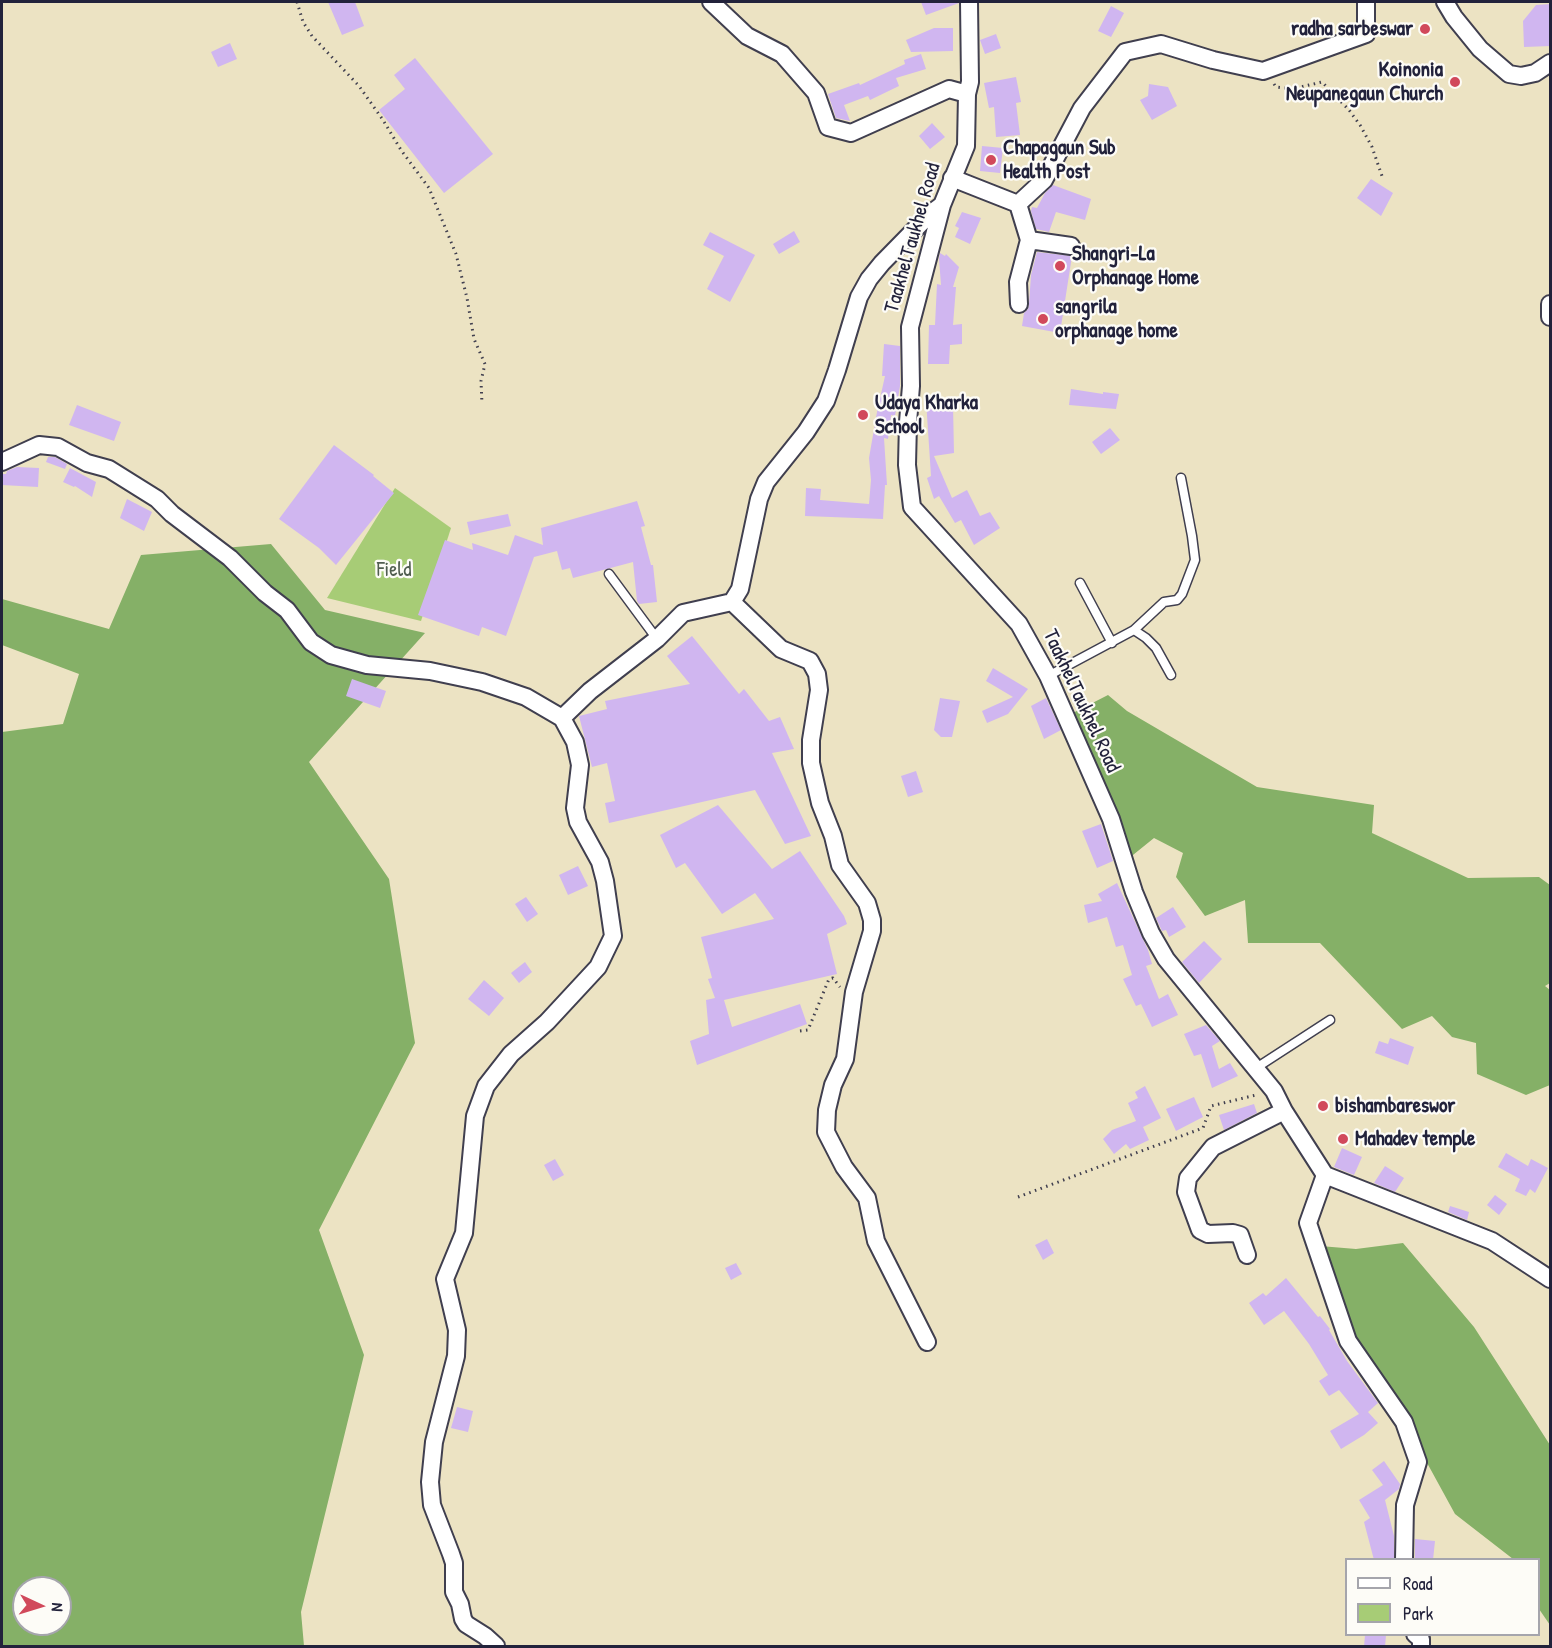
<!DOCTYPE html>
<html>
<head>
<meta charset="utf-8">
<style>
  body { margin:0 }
  #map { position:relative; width:1552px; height:1648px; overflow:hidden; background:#ece3c3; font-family:"Patrick Hand",sans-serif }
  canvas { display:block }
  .frame { position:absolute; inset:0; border:3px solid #22223b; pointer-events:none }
  .legend { position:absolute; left:1345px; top:1558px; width:195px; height:78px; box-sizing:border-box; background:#fdfcf7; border:2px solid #a5a5ac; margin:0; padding:8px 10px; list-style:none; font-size:18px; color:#22223b }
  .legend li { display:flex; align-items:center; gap:12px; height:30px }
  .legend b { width:30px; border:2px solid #a5a5ac }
  .north { position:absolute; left:12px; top:1576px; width:60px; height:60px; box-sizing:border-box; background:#fdfcf7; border:2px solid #a5a5ac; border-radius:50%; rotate:94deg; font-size:16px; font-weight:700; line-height:24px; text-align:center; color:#22223b }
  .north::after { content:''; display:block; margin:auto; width:21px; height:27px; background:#d1495b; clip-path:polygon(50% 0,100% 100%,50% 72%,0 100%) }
</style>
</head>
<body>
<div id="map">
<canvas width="1552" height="1648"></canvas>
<div class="frame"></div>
<ul class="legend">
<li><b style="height:8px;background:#fff"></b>Road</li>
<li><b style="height:16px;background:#a7cc76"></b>Park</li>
</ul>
<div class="north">N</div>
</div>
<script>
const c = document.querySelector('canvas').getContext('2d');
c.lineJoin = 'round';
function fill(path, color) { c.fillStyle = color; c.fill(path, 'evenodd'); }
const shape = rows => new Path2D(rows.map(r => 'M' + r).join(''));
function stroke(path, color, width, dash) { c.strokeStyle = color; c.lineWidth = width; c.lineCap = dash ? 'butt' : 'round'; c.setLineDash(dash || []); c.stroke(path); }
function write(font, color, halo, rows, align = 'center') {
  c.font = font + ' "Patrick Hand",sans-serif'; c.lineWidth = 4.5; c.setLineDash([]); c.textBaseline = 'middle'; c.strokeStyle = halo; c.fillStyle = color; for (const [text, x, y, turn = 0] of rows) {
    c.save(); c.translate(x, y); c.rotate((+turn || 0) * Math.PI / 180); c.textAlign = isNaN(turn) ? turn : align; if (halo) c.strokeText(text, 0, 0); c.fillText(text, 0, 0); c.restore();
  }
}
fill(shape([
  [395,488,451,528,421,621,327,598]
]), '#a7cc76');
fill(shape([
  [271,544,325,610,425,633,309,762,389,879,415,1043,319,1230,364,1355,301,1612,304,1646,2,1646,2,732,63,724,79,674,2,645,2,599,109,629,141,555],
  [24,1588,60,1588,60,1624,24,1624],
  [1108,695,1127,711,1257,787,1374,805,1372,833,1468,878,1539,877,1550,885,1550,983,1545,986,1550,990,1550,1085,1526,1095,1477,1074,1476,1043,1452,1037,1432,1016,1402,1029,1320,943,1248,943,1245,900,1205,916,1176,877,1183,853,1154,838,1128,859,1069,715],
  [1403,1243,1474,1327,1550,1445,1550,1625,1539,1609,1538,1560,1513,1559,1455,1514,1426,1461,1413,1421,1356,1340,1320,1246,1356,1249]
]), '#85b067');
fill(shape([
  [328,2,355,2,364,26,342,35],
  [921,2,958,2,959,3,926,15],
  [1551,4,1551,46,1524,47,1523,21,1536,5],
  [1111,6,1124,13,1111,37,1098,31],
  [934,28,953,28,953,51,911,52,906,40],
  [996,34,1001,48,985,54,980,40],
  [230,43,237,59,218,67,211,52],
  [921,54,926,69,896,78,899,86,870,100,868,96,844,105,850,121,836,118,828,94,859,83,860,85,905,64,904,60],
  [415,58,493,154,444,193,379,110,405,89,394,75],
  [1016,77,1021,102,1016,103,1020,135,996,137,994,107,989,108,984,83],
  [1149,84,1168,87,1177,106,1152,120,1140,100,1148,96],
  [932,123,945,137,930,149,919,136],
  [982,146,1003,148,1000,173,980,171],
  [1371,179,1393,193,1381,216,1357,198],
  [1053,185,1091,199,1085,220,1056,212,1049,232,1036,229,1031,211,1032,207,1037,208,1045,193],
  [962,212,981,218,970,244,955,237,959,228,955,226],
  [794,231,800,242,779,254,773,244],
  [710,232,755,255,730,302,707,289,724,256,703,245],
  [1037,252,1072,256,1060,333,1022,326,1024,313,1028,309,1029,304,1031,275],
  [940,253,945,256,946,254,959,267,953,287,956,287,953,325,962,324,962,344,950,345,949,364,928,364,929,325,935,325,937,284,941,285,939,259],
  [884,344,900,346,900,386,895,416,891,415,888,439,884,438,887,485,885,485,883,519,805,516,806,488,821,489,820,500,869,504,871,480,869,458,877,412,885,376,882,376],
  [1071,389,1103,394,1103,392,1119,394,1116,409,1069,405],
  [926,400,953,405,954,453,934,456,952,498,967,490,980,516,990,512,1000,528,974,545,961,520,955,523,939,496,934,499,927,478,931,476],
  [77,405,121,422,114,441,69,425],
  [1110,428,1120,440,1101,454,1092,442],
  [334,445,374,475,373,476,394,493,336,565,319,548,279,519],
  [48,457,55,457,67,464,65,469,46,462],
  [17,467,39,468,38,487,2,485,2,474,6,474,7,471],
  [70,468,96,482,92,497,75,486,74,487,63,482],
  [127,499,152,512,144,531,120,518],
  [637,501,645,526,641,527,651,565,653,565,657,602,639,604,637,601,633,562,573,578,570,568,562,570,557,551,534,557,506,636,482,627,479,636,418,615,445,540,473,550,472,543,508,555,515,535,543,545,541,528],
  [508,514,511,526,470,535,467,522],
  [692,636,739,694,744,689,769,721,780,717,794,749,772,753,811,836,785,844,755,790,609,823,605,803,615,801,607,763,592,767,579,716,607,709,605,701,690,684,667,656],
  [993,668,1028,689,1008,714,987,723,982,711,1013,697,986,681],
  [352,679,386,691,380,708,346,696],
  [940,698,960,701,952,737,941,737,934,730],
  [1046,698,1061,730,1044,739,1031,706],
  [916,771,923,792,908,797,901,776],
  [718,805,772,869,800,851,844,916,847,924,827,934,837,974,724,1000,732,1027,800,1004,807,1024,697,1065,690,1041,709,1034,706,1000,715,998,708,979,712,978,701,937,774,919,755,893,722,914,685,863,676,868,660,835],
  [1101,824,1113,861,1097,868,1082,831],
  [578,866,588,886,568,895,559,875],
  [1117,883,1148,950,1152,964,1146,966,1159,999,1168,994,1178,1015,1152,1027,1141,1004,1136,1006,1123,979,1132,975,1123,945,1116,947,1107,917,1088,923,1084,905,1102,901,1098,894],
  [526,897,538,914,527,922,515,904],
  [1173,907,1186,927,1169,937,1166,930,1162,931,1156,918],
  [1204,941,1222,959,1199,983,1182,962],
  [525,962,532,972,519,983,511,973],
  [484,980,504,998,489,1016,468,999],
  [1206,1025,1220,1041,1212,1046,1219,1069,1230,1063,1238,1076,1212,1088,1201,1054,1194,1056,1184,1034],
  [1390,1038,1414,1047,1408,1065,1375,1053,1379,1041,1388,1044],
  [1145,1086,1161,1118,1143,1127,1149,1140,1130,1149,1126,1144,1114,1154,1103,1139,1112,1130,1136,1121,1128,1103,1138,1098,1135,1092],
  [1194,1097,1203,1117,1176,1131,1166,1109],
  [1254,1104,1257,1113,1224,1130,1219,1115],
  [1342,1148,1362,1157,1354,1175,1334,1167],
  [1506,1153,1528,1166,1531,1159,1548,1168,1535,1193,1530,1189,1526,1196,1515,1191,1520,1179,1498,1167],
  [555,1159,564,1175,553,1181,544,1165],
  [1385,1166,1404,1178,1395,1192,1374,1183],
  [1495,1195,1507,1204,1499,1215,1487,1205],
  [1450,1206,1469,1212,1467,1220,1448,1212],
  [1047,1239,1054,1253,1043,1260,1035,1245],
  [736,1263,742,1274,731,1280,725,1268],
  [1286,1278,1318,1317,1320,1316,1330,1329,1329,1330,1347,1361,1378,1403,1368,1412,1378,1423,1364,1435,1341,1449,1330,1431,1359,1414,1339,1390,1329,1396,1319,1381,1328,1375,1309,1344,1284,1311,1264,1325,1249,1303,1263,1293,1266,1296],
  [457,1407,473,1411,468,1432,451,1428],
  [1384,1461,1400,1484,1399,1489,1385,1500,1394,1536,1394,1558,1374,1560,1364,1522,1370,1518,1359,1500,1383,1485,1372,1470],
  [1415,1539,1435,1541,1433,1560,1415,1560],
  [1365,1635,1386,1635,1385,1647,1364,1647]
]), '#d0b6f0');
const service = shape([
  [609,574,657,639],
  [1080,583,1112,643],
  [1134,630,1146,638,1156,648,1171,675],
  [1048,676,1134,630,1164,602,1177,600,1182,594,1195,560,1192,536,1181,478],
  [1256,1068,1330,1020]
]);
const minor = shape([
  [711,2,747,36,782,54,816,93,828,127,851,133,949,89,967,94,966,146,942,205,910,327,911,386,908,422,907,465,912,507,1019,624,1048,676,1111,819,1134,892,1151,933,1166,959,1274,1091,1284,1111,1325,1175,1492,1241,1550,1279],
  [1445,2,1454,17,1480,49,1509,74,1521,76,1535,73,1550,63],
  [967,94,970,82,969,2],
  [952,178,1018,204,1044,180,1082,108,1125,52,1161,44,1213,60,1263,71,1366,34,1366,2],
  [1018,204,1029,240,1071,246],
  [1019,304,1018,282,1029,240],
  [1550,304,1550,317],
  [2,462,39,445,58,447,87,463,109,469,157,499,172,514,230,558,265,593,287,610,311,642,331,655,367,665,430,671,482,682,526,697,562,718,575,742,580,765,575,808,578,822,600,862,605,881,613,936,598,967,547,1022,511,1054,486,1086,475,1116,464,1233,445,1279,457,1330,456,1356,434,1442,430,1482,432,1505,451,1554,454,1563,454,1592,460,1604,463,1619,466,1624,485,1636,496,1646],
  [732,602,781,649,810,661,817,674,819,690,811,740,811,763,820,803,833,836,840,865,867,903,872,920,872,931,854,992,845,1059,833,1085,827,1110,826,1132,844,1167,867,1198,876,1241,927,1342],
  [562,718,590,691,657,639,683,613,732,602,740,589,759,499,766,482,806,432,826,401,837,370,859,297,869,279,882,263,930,214,942,205],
  [1325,1175,1308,1223,1348,1341,1404,1422,1418,1462,1405,1505,1404,1560],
  [1247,1255,1240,1235,1233,1233,1208,1234,1200,1230,1186,1192,1188,1178,1213,1147,1284,1111],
  [1415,1634,1421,1639,1421,1646]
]);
stroke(service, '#403f4f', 11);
stroke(minor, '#403f4f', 20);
stroke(shape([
  [297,2,303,22,312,36,359,86,383,120,401,150,429,188,456,254,467,298,474,339,485,364,481,381,482,404],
  [1274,84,1276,87,1292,89,1322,82,1349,110,1360,125,1372,147,1382,176],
  [800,1031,808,1030,829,979,833,978,840,987],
  [1018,1197,1203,1128,1211,1106,1256,1095]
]), '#403f4f', 3, [1.5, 4.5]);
stroke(service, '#fff', 8);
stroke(minor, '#fff', 16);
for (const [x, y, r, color] of [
  [1425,29,6,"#d1495b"],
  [1455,82,6,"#d1495b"],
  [991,160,6,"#d1495b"],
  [1060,266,6,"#d1495b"],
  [1043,319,6,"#d1495b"],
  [863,415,6,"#d1495b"],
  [1323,1106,6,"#d1495b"],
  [1343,1139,6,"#d1495b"]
]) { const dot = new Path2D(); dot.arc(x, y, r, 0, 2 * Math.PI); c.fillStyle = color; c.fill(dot); stroke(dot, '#fdfcf7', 2); }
write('bold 21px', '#22223b', '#fdfcf7', [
  ["radha sarbeswar",1413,29,"right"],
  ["Koinonia",1443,70,"right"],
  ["Neupanegaun Church",1443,94,"right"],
  ["Chapagaun Sub",1003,148],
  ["Health Post",1003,172],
  ["Shangri-La",1072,254],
  ["Orphanage Home",1072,278],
  ["sangrila",1055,307],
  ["orphanage home",1055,331],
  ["Udaya Kharka",875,403],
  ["School",875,427],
  ["bishambareswor",1335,1106],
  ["Mahadev temple",1355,1139]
], 'left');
write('21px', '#22223b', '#fdfcf7', [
  ["TaakhelTaukhel Road",913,238,-74],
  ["TaakhelTaukhel Road",1081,701,65]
]);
write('21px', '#515e50', '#fdfcf7', [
  ["Field",394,570]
]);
</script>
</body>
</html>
